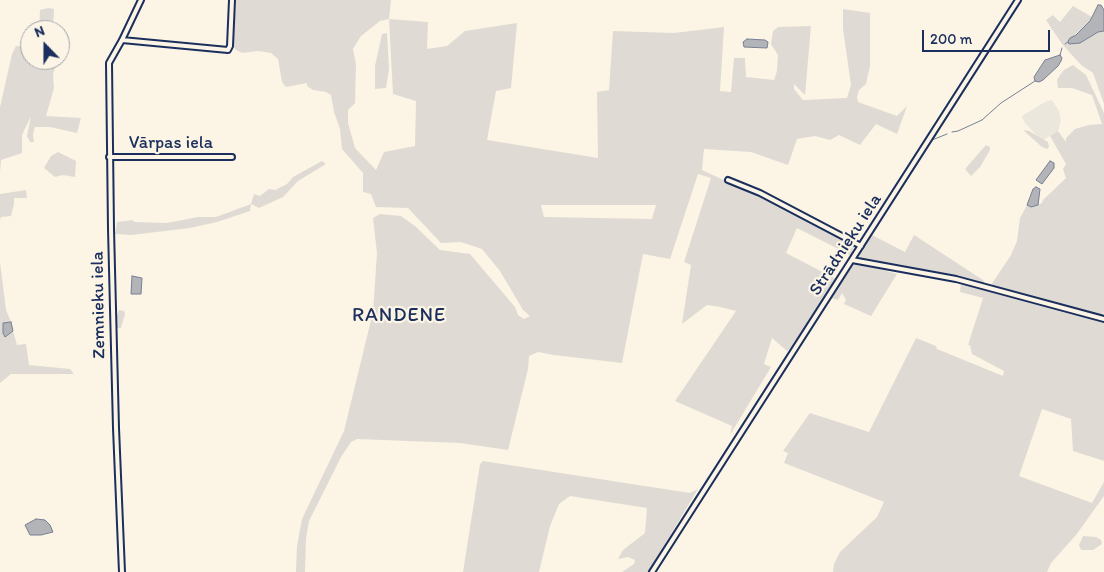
<!DOCTYPE html>
<html>
<head>
<meta charset="utf-8">
<style>
  body { margin:0 }
  #map { position:relative; width:1104px; height:572px; overflow:hidden; background:#fcf5e5; font-family:Itim,sans-serif }
  canvas { display:block }
  .north { position:absolute; left:20px; top:20px; width:50px; height:50px; box-sizing:border-box; background:#fcf5e5; border:1px solid #a2a6af; border-radius:50%; rotate:338deg; font-size:14px; font-weight:700; line-height:20px; text-align:center; color:#1b2f5e }
  .north::after { content:''; display:block; margin:auto; width:18px; height:22px; background:#1b2f5e; clip-path:polygon(50% 0,100% 100%,50% 72%,0 100%) }
  .scale { position:absolute; left:922px; top:30px; width:128px; height:22px; box-sizing:border-box; border:2px solid #1b2f5e; border-top:0; padding-left:6px; font-size:15px; line-height:18px; white-space:nowrap; color:#1b2f5e; -webkit-text-stroke:4px #fcf5e5; paint-order:stroke }
</style>
</head>
<body>
<div id="map">
<canvas width="1104" height="572"></canvas>
<div class="north">N</div>
<div class="scale">200 m</div>
</div>
<script>
const c = document.querySelector('canvas').getContext('2d');
c.lineJoin = 'round';
function fill(path, color) { c.fillStyle = color; c.fill(path, 'evenodd'); }
const shape = rows => new Path2D(rows.map(r => 'M' + r).join(''));
function stroke(path, color, width, dash) { c.strokeStyle = color; c.lineWidth = width; c.lineCap = dash ? 'butt' : 'round'; c.setLineDash(dash || []); c.stroke(path); }
function write(font, color, halo, rows, align = 'center') {
  c.font = font + ' Itim,sans-serif'; c.lineWidth = 4.5; c.setLineDash([]); c.textBaseline = 'middle'; c.strokeStyle = halo; c.fillStyle = color; for (const [text, x, y, turn = 0] of rows) {
    c.save(); c.translate(x, y); c.rotate((+turn || 0) * Math.PI / 180); c.textAlign = isNaN(turn) ? turn : align; if (halo) c.strokeText(text, 0, 0); c.fillText(text, 0, 0); c.restore();
  }
}
fill(shape([
  [1052,100,1059,111,1061,120,1058,131,1043,140,1039,138,1024,122,1022,116,1045,102]
]), '#ece7dc');
fill(shape([
  [236,0,391,0,389,19,428,22,427,49,447,46,465,31,517,23,511,88,496,91,487,140,598,158,597,92,609,90,613,31,674,33,724,27,720,91,731,92,734,58,745,58,746,77,774,80,777,71,778,55,771,44,773,31,778,27,811,26,805,95,794,84,794,89,803,100,847,98,851,85,843,29,843,9,870,13,870,66,866,84,859,90,857,97,858,102,897,116,907,106,897,134,876,124,860,145,839,135,830,140,815,136,797,139,788,165,751,152,704,149,702,170,775,204,855,245,850,255,797,228,786,253,836,279,808,321,808,325,794,345,787,351,772,338,764,364,771,367,730,435,732,426,675,401,736,311,720,307,707,305,682,324,691,265,684,262,711,178,698,174,670,259,643,254,622,363,554,355,538,352,529,356,528,369,508,450,460,443,357,439,351,442,341,457,309,521,306,538,305,572,296,572,297,546,302,519,344,431,373,312,377,253,373,218,380,214,401,216,415,226,440,250,470,254,515,307,518,315,524,319,530,316,523,310,500,271,482,249,461,242,441,243,408,208,376,207,371,194,363,192,363,173,342,149,340,129,334,112,331,95,326,92,313,90,307,86,307,83,286,87,282,82,278,59,271,53,258,51,242,53,236,50,233,46],
  [389,19,393,94,416,101,415,146,384,152,376,170,355,148,348,123,348,110,355,103,356,64,353,49,361,36,380,21],
  [541,205,656,205,652,219,544,217],
  [1073,6,1092,17,1090,21,1068,41,1080,43,1098,32,1104,31,1104,104,1093,73,1081,65,1062,44,1046,20,1053,15,1060,22],
  [48,8,54,9,53,30,39,30,40,10],
  [387,33,389,69,386,88,375,89,375,66,382,34],
  [16,46,30,47,30,60,58,60,53,74,54,88,46,116,81,118,77,133,50,127,35,127,33,134,34,142,30,142,27,136,31,116,22,135,22,153,1,160,0,172,0,107,12,54],
  [1073,65,1086,75,1104,113,1104,313,1097,315,991,285,1011,255,1017,241,1020,218,1027,205,1031,207,1042,203,1043,200,1066,178,1063,169,1066,164,1050,136,1058,131,1066,142,1066,138,1075,129,1089,125,1102,124,1092,95,1072,88,1058,88,1057,80,1060,75,1064,70],
  [1023,130,1029,131,1048,142,1049,147,1047,149,1042,147],
  [986,145,990,147,990,150,980,167,971,176,965,169],
  [58,152,76,161,75,177,63,175,55,177,44,168,51,156],
  [322,161,326,164,298,181,283,197,259,208,251,204,250,211,217,222,190,228,131,235,115,234,117,222,133,220,134,222,167,223,198,217,216,217,251,204,254,194,260,196,269,189,275,190,287,184,293,177],
  [26,190,27,198,14,198,14,204,11,216,1,217,0,220,0,194],
  [870,234,905,252,914,235,983,280,985,284,859,259,860,250],
  [0,262,6,310,11,322,3,323,3,333,5,337,13,331,17,345,26,344,29,365,70,369,74,374,11,374,0,383],
  [852,264,862,264,897,274,871,316,844,304,846,300,842,293,838,300,831,298],
  [961,283,1104,322,1104,461,1073,451,1071,419,1042,409,1019,476,1092,503,1104,482,1104,496,1076,535,1051,563,1047,572,833,572,834,564,840,552,877,517,884,502,784,463,788,453,783,451,810,413,869,432,916,338,936,346,937,349,1003,376,1004,371,972,354,970,345,968,345,983,298,960,292],
  [119,310,124,311,125,314,121,328,117,328,116,318],
  [483,461,690,493,698,489,648,572,622,572,634,564,635,560,628,557,618,559,623,550,645,533,647,508,570,496,559,504,550,526,539,572,463,572,480,464],
  [1083,536,1096,537,1101,540,1102,544,1093,550,1081,550,1079,545]
]), '#dfdbd4');
const water = shape([
  [1098,5,1101,5,1104,10,1104,31,1098,32,1080,43,1069,44,1068,41,1070,38,1076,35,1090,21,1098,5],
  [747,39,765,40,768,42,767,48,744,47,743,42,747,39],
  [1060,55,1062,58,1061,61,1058,66,1043,80,1039,82,1035,81,1034,77,1045,60,1060,55],
  [1050,161,1054,163,1054,168,1042,184,1036,180,1050,161],
  [1036,187,1040,189,1038,205,1031,207,1027,205,1033,189,1036,187],
  [132,276,142,278,141,294,131,294,132,276],
  [11,322,13,331,5,337,3,333,3,323,11,322],
  [36,519,45,520,50,525,53,532,41,535,30,535,25,525,36,519]
]);
fill(water, '#b2b4b8');
stroke(water, '#767f94', 1);
stroke(shape([
  [1065,44,1068,42],
  [1060,55,1062,48],
  [952,132,958,131,982,120,1001,103,1035,81],
  [932,140,947,134]
]), '#767f94', 1);
const minor = shape([
  [122,40,228,50,230,46,232,0],
  [109,157,232,157],
  [728,180,760,193,861,246],
  [852,260,956,279,1104,319],
  [122,572,116,428,111,229,109,63,122,40,141,0],
  [652,572,1018,0]
]);
stroke(minor, '#1b2f5e', 8);
stroke(minor, '#fcf5e5', 4);
write('18px', '#1b2f5e', '#fcf5e5', [
  ["Vārpas iela",171,143],
  ["Strādnieku iela",846,245,-57],
  ["Zemnieku iela",99,305,-91]
]);
c.letterSpacing = '1px';
write('20px', '#1b2f5e', '#fcf5e5', [
  ["RANDENE",399,316]
]);
c.letterSpacing = '0px';
</script>
</body>
</html>
